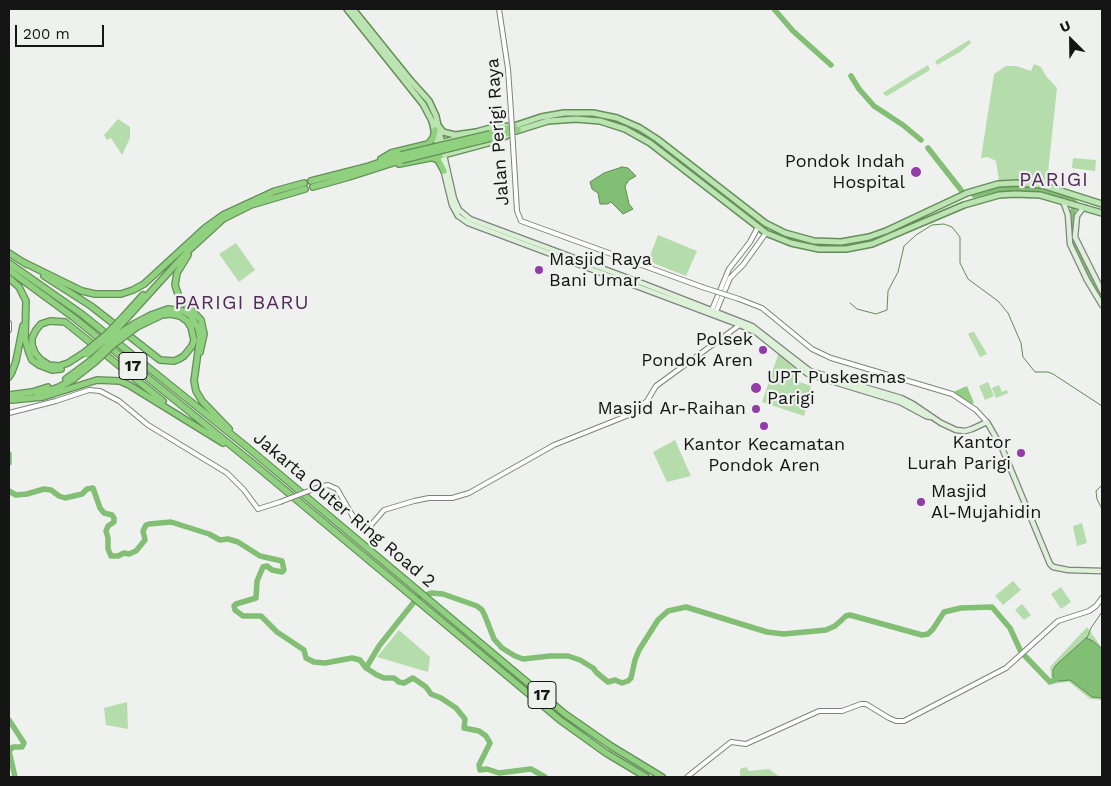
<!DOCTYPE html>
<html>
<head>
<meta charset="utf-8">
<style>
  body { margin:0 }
  #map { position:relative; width:1111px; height:786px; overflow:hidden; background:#eef1ed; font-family:"Work Sans",sans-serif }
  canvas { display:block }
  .frame { position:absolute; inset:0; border:10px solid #141514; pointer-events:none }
  .north { position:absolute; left:1046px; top:15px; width:50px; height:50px; -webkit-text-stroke:4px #eef1ed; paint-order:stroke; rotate:337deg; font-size:14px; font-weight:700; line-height:20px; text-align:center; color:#141514 }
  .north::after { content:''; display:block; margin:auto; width:18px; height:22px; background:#141514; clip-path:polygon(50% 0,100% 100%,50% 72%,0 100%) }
  .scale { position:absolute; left:15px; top:25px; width:89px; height:22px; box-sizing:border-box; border:2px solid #141514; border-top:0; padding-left:6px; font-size:15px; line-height:18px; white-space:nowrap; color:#141514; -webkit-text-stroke:4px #eef1ed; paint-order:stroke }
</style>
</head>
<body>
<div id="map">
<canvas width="1111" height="786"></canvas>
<div class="frame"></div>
<div class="north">U</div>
<div class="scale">200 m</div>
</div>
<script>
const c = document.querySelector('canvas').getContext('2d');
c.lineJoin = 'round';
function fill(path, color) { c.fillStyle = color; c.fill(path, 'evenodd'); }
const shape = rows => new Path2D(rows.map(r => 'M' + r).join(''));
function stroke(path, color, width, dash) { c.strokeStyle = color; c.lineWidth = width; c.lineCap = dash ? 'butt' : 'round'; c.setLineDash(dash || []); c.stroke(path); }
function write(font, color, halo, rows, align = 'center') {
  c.font = font + ' "Work Sans",sans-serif'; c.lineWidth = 4.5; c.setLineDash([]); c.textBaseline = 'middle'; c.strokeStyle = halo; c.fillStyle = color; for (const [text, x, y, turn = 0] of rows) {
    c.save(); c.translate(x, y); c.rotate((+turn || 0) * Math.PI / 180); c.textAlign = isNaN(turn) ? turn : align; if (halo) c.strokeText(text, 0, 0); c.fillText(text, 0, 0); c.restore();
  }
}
fill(shape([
  [969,40,971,43,960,52,937,65,935,61],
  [1034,64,1041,67,1046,76,1057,88,1047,181,1020,179,999,180,996,161,988,157,981,158,994,74,1006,66,1016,66,1031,71],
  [928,65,930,70,887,96,883,94,884,92],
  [118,119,130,127,130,138,122,155,111,138,107,140,104,135],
  [1073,158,1096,160,1095,171,1072,168],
  [658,235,697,251,686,276,648,261],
  [236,243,255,270,239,282,219,254],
  [972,332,974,332,987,354,980,357,968,334],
  [779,352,798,368,794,380,811,386,804,416,762,402],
  [988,382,994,396,985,400,979,386],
  [999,385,1002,392,1007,390,1008,393,996,398,992,388],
  [675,440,691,476,667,482,653,452],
  [1082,523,1087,543,1077,546,1073,526],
  [1013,581,1021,590,1003,605,995,596],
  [1061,587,1071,602,1061,609,1051,594],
  [1022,604,1031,615,1024,620,1015,610],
  [1087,627,1102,648,1102,700,1090,699,1069,682,1052,684,1050,667],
  [399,630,430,657,428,672,377,657],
  [127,702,128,729,106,725,104,708],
  [746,767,749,771,769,769,780,777,740,777,740,769]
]), '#b5dcab');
fill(shape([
  [967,386,974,403,972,404,953,392]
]), '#91cd82');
const water = shape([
  [622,167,628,168,636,176,629,180,625,186,629,204,633,209,623,214,611,202,607,204,600,204,598,193,592,189,590,182,604,173,622,167],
  [1086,638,1093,641,1102,649,1102,698,1092,697,1070,680,1058,681,1055,680,1053,677,1053,670,1056,665,1086,638]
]);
fill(water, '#82be73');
stroke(water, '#618b56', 1);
stroke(shape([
  [850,303,857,309,876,314,887,310,888,291,898,272,904,246,916,235,932,225,944,224,952,227,960,237,960,263,968,279,998,301,1008,313,1021,343,1023,357,1035,372,1048,372,1053,374,1102,406],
  [1102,485,1096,491,1097,499,1102,509],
  [1087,638,1091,628,1102,612]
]), '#618b56', 1);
stroke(shape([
  [774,9,793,31,831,65],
  [851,76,859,89,874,106,903,125,921,140],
  [928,148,961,190],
  [974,195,997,189,1029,188,1049,192,1071,200,1075,203,1072,214,1075,242,1102,297],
  [9,454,9,463],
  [9,491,16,495,27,494,44,489,51,490,59,496,65,498,82,494,87,489,93,488,100,508,104,513,112,515,114,518,114,522,108,526,106,531,108,538,108,549,111,556,118,556,124,553,129,554,136,551,145,540,143,531,146,525,149,524,171,522,209,534,220,540,228,539,238,542,260,556,282,561,284,570,282,572,272,570,267,566,263,567,257,581,256,598,236,604,234,606,235,610,243,616,261,616,277,632,304,650,306,658,314,662,325,663,352,658,360,660,366,668,379,646,414,602,420,597,431,593,443,594,477,606,482,610,485,616,494,639,502,648,515,656,523,659,550,656,568,656,580,660,593,668,597,673,608,682,615,680,622,683,628,681,631,678,635,660,639,650,658,620,668,611,686,607,767,632,784,634,826,630,835,626,846,616,850,615,922,635,928,634,933,629,944,612,961,608,992,607,1010,628,1021,652],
  [1024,655,1050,682,1055,680],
  [366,668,377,675,384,678,394,678,399,682,404,683,413,678,426,687,431,694,441,698,456,708,465,719,464,728,479,731,486,736,490,743,479,765,480,770,487,769,499,773,531,769,545,777],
  [9,720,24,743,22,747,13,747,9,751,15,777]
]), '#82be73', 5.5);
const tertiary = shape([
  [499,9,508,69,511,112],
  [513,145,517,211,521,221,702,287],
  [739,299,762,308,812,349,831,358,952,394,976,410,987,422],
  [711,312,729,269,750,242,758,227],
  [715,314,730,278,743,265,766,233],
  [9,323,9,330],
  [9,413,56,401,89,390,100,391,119,401,148,425,227,473,244,490,258,509,280,502],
  [319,487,328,485,337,489,355,520,365,532,384,510,414,501,429,498,452,498,469,493,554,445,629,415,647,401,656,386,741,324],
  [687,777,731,742,746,744,819,711,842,711,861,704,866,704,889,718,896,721,904,721,1006,668,1058,621,1089,611,1096,606,1102,598]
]);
const secondary = shape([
  [444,155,454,199,459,210,470,219,647,285,752,326,810,371,901,398,913,404,941,423,956,430,965,431,972,429,987,422,1002,448,1050,564,1053,567,1068,570,1102,571],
  [440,156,452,205,458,216,468,223,740,325,757,333,808,374,900,402,926,416,931,417],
  [1063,201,1068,215,1070,244,1087,280,1102,305],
  [1083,208,1077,216,1075,237,1102,291]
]);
const primary = shape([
  [347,9,423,104,432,121,440,156,492,142,508,135],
  [353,9,411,81,429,101,436,116,443,149],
  [437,124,443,132,455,135,476,132,494,127,514,126,541,117,564,113,593,113,617,118,640,128,657,139,765,223,785,233,814,241,841,242,869,237,886,231,967,193,998,184,1016,183,1042,185,1102,204],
  [516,131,548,121,576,119,600,121,625,129,650,143,766,233,791,243,819,249,846,249,872,244,964,205,999,195,1015,194,1040,195,1102,213],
  [441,143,462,137]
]);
const motorway = shape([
  [490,134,514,126],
  [491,138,518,130],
  [433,158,438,160,444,171],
  [381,159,391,153,428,144,433,138,435,130],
  [399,164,440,156],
  [311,181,366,167,401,155],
  [313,187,349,177,402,160],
  [9,253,26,264],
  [188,255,177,273,175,285,179,297,201,320,204,334,200,352],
  [23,262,82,291,95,294,121,294,133,290,144,284,205,228,223,215,275,191,304,183],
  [9,263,83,315,247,447,565,714,611,746,662,777],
  [9,270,73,317,255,465,560,720,606,753,646,777],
  [44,276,91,306,160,360,174,361,179,359,184,356,192,346,194,340,191,327,187,321,180,316,171,314,162,315,137,327],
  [9,278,19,287,26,301,25,339,29,353,32,360,39,365,52,370,61,369],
  [124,316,143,295],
  [127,318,187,252,223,219,251,205,305,189],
  [134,324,151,315,168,309,183,311,190,315,198,328,200,337,194,381,196,391,202,401,229,429],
  [85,352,68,363,59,366,49,365,41,360,35,353,32,345,32,338,36,330,41,324,50,321,65,322,163,401],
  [9,377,12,372,16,361,23,326],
  [66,379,93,359],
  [9,395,32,392,48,387],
  [37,395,59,387,72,380,95,362],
  [11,400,43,397,97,380,120,381,129,385,223,443]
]);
stroke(tertiary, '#80827f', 6);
stroke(secondary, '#80827f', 7);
stroke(primary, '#648f59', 8);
stroke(motorway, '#648f59', 8);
stroke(tertiary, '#fff', 4);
stroke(secondary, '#ddf1d8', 4.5);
stroke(primary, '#bce3b2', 5);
stroke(motorway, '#8fd17e', 5.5);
const tertiaryBridge = shape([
  [511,112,513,145],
  [702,287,739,299],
  [280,502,319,487]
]);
const motorwayBridge = shape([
  [401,155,490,134],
  [402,160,491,138],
  [85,352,108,333,124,316],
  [87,355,111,335,127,318],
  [93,359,120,333,134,324],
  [95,362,114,344,137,327]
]);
stroke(tertiaryBridge, '#80827f', 6, []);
stroke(motorwayBridge, '#648f59', 8, []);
stroke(tertiaryBridge, '#fff', 4);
stroke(motorwayBridge, '#8fd17e', 5.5);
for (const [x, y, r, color] of [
  [916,172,6,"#933ba8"],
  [539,270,5,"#933ba8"],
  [763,350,5,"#933ba8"],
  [756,388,6,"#933ba8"],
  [756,409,5,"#933ba8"],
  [764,426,5,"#933ba8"],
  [1021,453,5,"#933ba8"],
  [921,502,5,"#933ba8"]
]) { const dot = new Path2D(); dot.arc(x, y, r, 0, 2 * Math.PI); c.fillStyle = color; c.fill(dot); stroke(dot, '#eef1ed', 2); }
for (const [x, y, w] of [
  [133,366,28],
  [542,695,28]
]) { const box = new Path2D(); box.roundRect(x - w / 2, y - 13.5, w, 27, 4); c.fillStyle = '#eef1ed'; c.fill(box); stroke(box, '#141514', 1); }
write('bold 16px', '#141514', null, [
  ["17",133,366],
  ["17",542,695]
]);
write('18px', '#141514', '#eef1ed', [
  ["Jalan Perigi Raya",498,132,-94],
  ["Jakarta Outer Ring Road 2",344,510,40]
]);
write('18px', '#141514', '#eef1ed', [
  ["Pondok Indah",905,162],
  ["Hospital",905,183],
  ["Masjid Raya",549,260,"left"],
  ["Bani Umar",549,281,"left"],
  ["Polsek",753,340],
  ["Pondok Aren",753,361],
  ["UPT Puskesmas",767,378,"left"],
  ["Parigi",767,399,"left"],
  ["Masjid Ar-Raihan",746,409],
  ["Kantor",1011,443],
  ["Lurah Parigi",1011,464],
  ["Kantor Kecamatan",764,445,"center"],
  ["Pondok Aren",764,466,"center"],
  ["Masjid",931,492,"left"],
  ["Al-Mujahidin",931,513,"left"]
], 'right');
c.letterSpacing = '1px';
write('20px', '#53295e', '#eef1ed', [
  ["PARIGI",1054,180],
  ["PARIGI BARU",242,303]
]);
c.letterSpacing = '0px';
</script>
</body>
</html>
